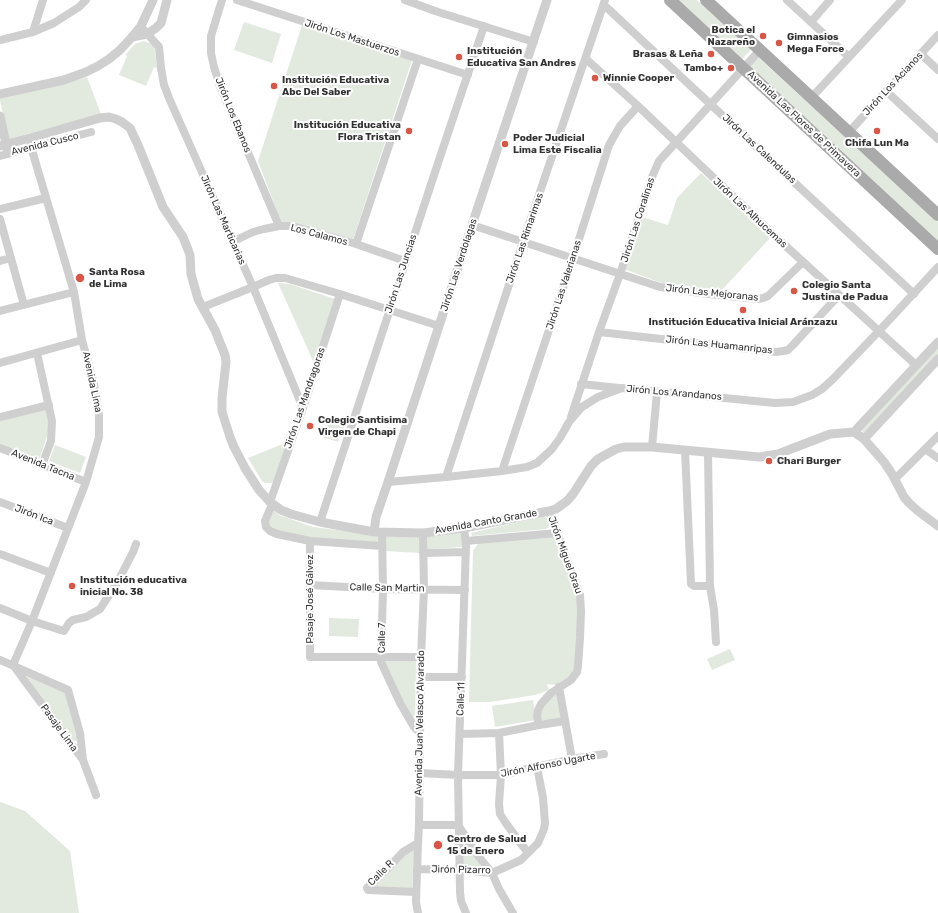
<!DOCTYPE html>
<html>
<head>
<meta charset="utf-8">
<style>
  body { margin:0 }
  canvas { display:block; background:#fff }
</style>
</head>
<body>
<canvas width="938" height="913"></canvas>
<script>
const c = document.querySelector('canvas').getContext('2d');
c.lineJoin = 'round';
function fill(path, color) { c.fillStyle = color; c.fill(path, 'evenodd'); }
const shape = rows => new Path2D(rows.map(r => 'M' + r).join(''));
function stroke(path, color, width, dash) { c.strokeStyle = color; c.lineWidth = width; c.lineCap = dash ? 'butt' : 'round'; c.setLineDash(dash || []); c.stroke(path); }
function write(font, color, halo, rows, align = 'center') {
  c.font = font + ' Rubik,sans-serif'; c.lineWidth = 4; c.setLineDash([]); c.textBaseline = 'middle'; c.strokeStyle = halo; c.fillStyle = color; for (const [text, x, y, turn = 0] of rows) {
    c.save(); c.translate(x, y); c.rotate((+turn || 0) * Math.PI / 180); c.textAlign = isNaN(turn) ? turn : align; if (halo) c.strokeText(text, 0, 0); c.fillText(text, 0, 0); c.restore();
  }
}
fill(shape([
  [675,0,697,0,750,49,750,51,742,59],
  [244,22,281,34,272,63,234,50],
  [302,25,412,60,353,240,306,225,281,222,258,161],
  [143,41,150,43,154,46,155,51,157,68,154,67,146,86,119,75,127,56,130,57,125,55,135,44],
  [758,57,938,222,938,243,748,67],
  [87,77,101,114,9,139,0,101,0,97,80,79],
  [701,173,771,237,722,290,664,284,624,269,642,217,668,225,677,198],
  [278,283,290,284,335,299,314,363],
  [938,346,938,356,864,433,861,430],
  [48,408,49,431,39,460,0,445,0,420],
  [331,414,346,419,338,442,323,437],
  [288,442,274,481,272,483,265,483,262,481,248,458],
  [55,445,86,457,80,473,49,461],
  [273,510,279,515,313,527,378,535,380,541,378,543,308,538,273,530,268,526,268,519],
  [544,516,549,519,549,527,546,529,472,536,471,533],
  [462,533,463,547,427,549,427,535],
  [553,536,560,544,578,593,576,672,558,685,547,684,549,690,535,695,490,702,469,702,473,551,480,541],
  [384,537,420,537,420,553,385,551],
  [329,618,359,619,358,637,329,636],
  [730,649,735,660,712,670,707,659],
  [382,661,416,661,415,727],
  [29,675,68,692,80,740,72,742,27,678],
  [558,692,563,719,545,721,542,720,540,716,543,706,548,700],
  [533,700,536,720,495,727,492,706],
  [0,802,25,811,70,851,79,913,0,913],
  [461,835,483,868,478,869,460,867],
  [414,850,412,888,371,888,405,853]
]), '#e2eadf');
stroke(shape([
  [222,0,211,36,211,53,214,67,220,86,279,226],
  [237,0,468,75],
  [405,0,435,11,534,42],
  [787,0,849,57],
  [604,5,914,294],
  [811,22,830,0],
  [144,30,159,47,161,68,164,85,169,98,253,287,303,408],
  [33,32,43,0],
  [0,40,33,32,54,23,79,7,86,0],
  [921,54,938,70],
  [586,59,638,106,777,238,916,365],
  [886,91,938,139],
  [812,97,902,0],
  [849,132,938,35],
  [30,138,31,147,74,292,82,340,94,384,96,396,99,416,99,437,86,482,32,621,13,665,83,760,96,795],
  [0,156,91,132],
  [0,209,46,198],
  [0,219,24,305],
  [472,225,660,287,708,294,758,299,763,298,768,296,803,262],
  [232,242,253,232,264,229,279,226,291,226,307,230,356,244,405,261],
  [356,244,418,59],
  [0,261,11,258],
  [203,307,253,287,269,280,276,278,285,278,340,294,439,326],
  [0,311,74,292],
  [599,332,776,352,783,351,788,350,793,345,839,295],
  [37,353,52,421,51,441,42,465],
  [0,363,82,340],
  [581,384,619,388],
  [0,417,49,405],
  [571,417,599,332,620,274,652,177,659,161,760,50],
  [652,447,657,392],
  [0,448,86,482],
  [925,449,938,458],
  [685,450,691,584,694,586,710,586],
  [708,452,710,586,714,610,716,642],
  [502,471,573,258,609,145,620,126,638,106],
  [446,477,523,242,605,0],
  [895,479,938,436],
  [388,482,446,477,502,471,527,467,537,463,552,449,560,438,569,422,582,407,598,397,622,388,775,403,793,402,804,398,812,395,822,389,833,379,879,331,938,267],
  [0,502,68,528],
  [270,502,303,408,340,294],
  [270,509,265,521,266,527,270,531,277,534,310,541,382,546],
  [320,522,440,157,484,26],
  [464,528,466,546,458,775,460,892,461,901,466,913],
  [382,532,383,589,381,662,400,703,414,727,420,733],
  [310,541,310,657,421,657],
  [466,541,557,533],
  [423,553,466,552],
  [0,554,51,573],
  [310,585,383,589,465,590],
  [0,608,32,621,64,631,69,623,73,620,86,617,100,609,117,583,133,552,136,544],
  [0,660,68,690,80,733,83,760],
  [421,677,462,677],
  [559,687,572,759],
  [539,725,537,717,538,710,541,704,551,693,571,680,577,672,578,666,580,638,581,611,580,595,549,511],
  [499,733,501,775,499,804,500,814,505,822,528,853],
  [460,734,499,733,539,725,565,721],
  [420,773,458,775,501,775,572,759,604,754],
  [419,825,458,825,479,857,492,873,499,889,513,913],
  [417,869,460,870,492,873,521,860,538,843,544,829,545,823,543,798,537,767],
  [416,892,368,890,367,888,386,870,403,852,418,843],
  [418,913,416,902,418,843,419,825,421,657,424,589,423,533]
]), '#cfcfcf', 8);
stroke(shape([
  [132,37,147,34,156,28,161,23,167,0],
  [0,94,64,80,86,72,98,66,109,59,120,50,132,37,141,26,153,0],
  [0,116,8,153],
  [0,146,30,138,100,118,109,117,116,119,122,122,130,128,138,145,163,207,183,237,187,247,190,255,191,274,198,299,215,330,225,355,226,362,222,398,222,412,230,437,234,447,245,468,259,490,270,502,281,510,291,514,320,522,374,532,423,533,464,528,549,511,556,509,567,501,573,494,591,466,598,459,616,449,624,447,652,447,759,457,778,454,830,434,854,432,864,439,884,462,892,474,904,497,909,503,918,511,938,526],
  [854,432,938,342],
  [864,439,938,359],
  [374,532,376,517,388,482,472,225,547,0]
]), '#cfcfcf', 9);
stroke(shape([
  [670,0,938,249],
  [706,0,938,215]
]), '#aaa', 12);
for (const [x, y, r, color] of [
  [763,36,4,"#d85645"],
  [779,43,4,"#d85645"],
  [711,54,4,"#d85645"],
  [459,57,4,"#d85645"],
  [731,68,4,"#d85645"],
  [595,78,4,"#d85645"],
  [274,86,4,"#d85645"],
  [409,131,4,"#d85645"],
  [877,131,4,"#d85645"],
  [505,144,4,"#d85645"],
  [80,278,5,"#d85645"],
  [794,291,4,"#d85645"],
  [743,310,4,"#d85645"],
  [310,426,4,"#d85645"],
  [769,461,4,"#d85645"],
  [72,586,4,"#d85645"],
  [438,845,5,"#d85645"]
]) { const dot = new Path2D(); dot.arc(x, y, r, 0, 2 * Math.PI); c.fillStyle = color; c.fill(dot); stroke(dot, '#fff', 1.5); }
write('bold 10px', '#323232', '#fff', [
  ["Botica el",755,30,"right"],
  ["Nazareño",755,42,"right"],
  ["Gimnasios",787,37],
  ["Mega Force",787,49],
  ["Institución",467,51],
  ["Educativa San Andres",467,63],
  ["Brasas & Leña",703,54,"right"],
  ["Tambo+",723,68,"right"],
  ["Winnie Cooper",603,78],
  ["Institución Educativa",282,80],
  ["Abc Del Saber",282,92],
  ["Institución Educativa",401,125,"right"],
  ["Flora Tristan",401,137,"right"],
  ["Poder Judicial",513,138],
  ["Lima Este Fiscalia",513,150],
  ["Chifa Lun Ma",877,143,"center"],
  ["Santa Rosa",89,272],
  ["de Lima",89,284],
  ["Colegio Santa",802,285],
  ["Justina de Padua",802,297],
  ["Institución Educativa Inicial Aránzazu",743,322,"center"],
  ["Colegio Santisima",318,420],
  ["Virgen de Chapi",318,432],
  ["Chari Burger",777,461],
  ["Institución educativa",80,580],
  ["inicial No. 38",80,592],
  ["Centro de Salud",447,839],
  ["15 de Enero",447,851]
], 'left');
write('10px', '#323232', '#fff', [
  ["Jirón Los Mastuerzos",352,38,18],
  ["Jirón Los Acianos",893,84,-47],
  ["Jirón Los Ebanos",233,115,68],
  ["Avenida Las Flores de Primavera",804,124,43],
  ["Avenida Cusco",45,144,-14],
  ["Jirón Las Calendulas",759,149,43],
  ["Jirón Las Alhucemas",750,213,43],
  ["Jirón Las Marticarias",223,220,66],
  ["Jirón Las Coralinas",638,220,-72],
  ["Los Calamos",319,235,15],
  ["Jirón Las Rimarimas",525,238,-71],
  ["Jirón Las Verdolagas",459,265,-72],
  ["Jirón Las Juncias",401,274,-72],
  ["Jirón Las Valerianas",564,285,-72],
  ["Jirón Las Mejoranas",712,293,6],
  ["Jirón Las Huamanripas",719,345,6],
  ["Avenida Lima",92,382,78],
  ["Jirón Los Arandanos",674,393,5],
  ["Jirón Las Mandragoras",305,398,-71],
  ["Avenida Tacna",43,465,22],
  ["Jirón Ica",34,515,21],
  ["Avenida Canto Grande",486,522,-10],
  ["Jirón Miguel Grau",565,555,70],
  ["Calle San Martin",387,588,1],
  ["Pasaje José Gálvez",310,599,-90],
  ["Calle 7",382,638,-89],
  ["Calle 11",461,699,-88],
  ["Avenida Juan Velasco Alvarado",420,723,-89],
  ["Pasaje Lima",59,728,54],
  ["Jirón Alfonso Ugarte",548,765,-11],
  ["Jirón Pizarro",461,870,1],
  ["Calle R",381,873,-45]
]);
</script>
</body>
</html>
